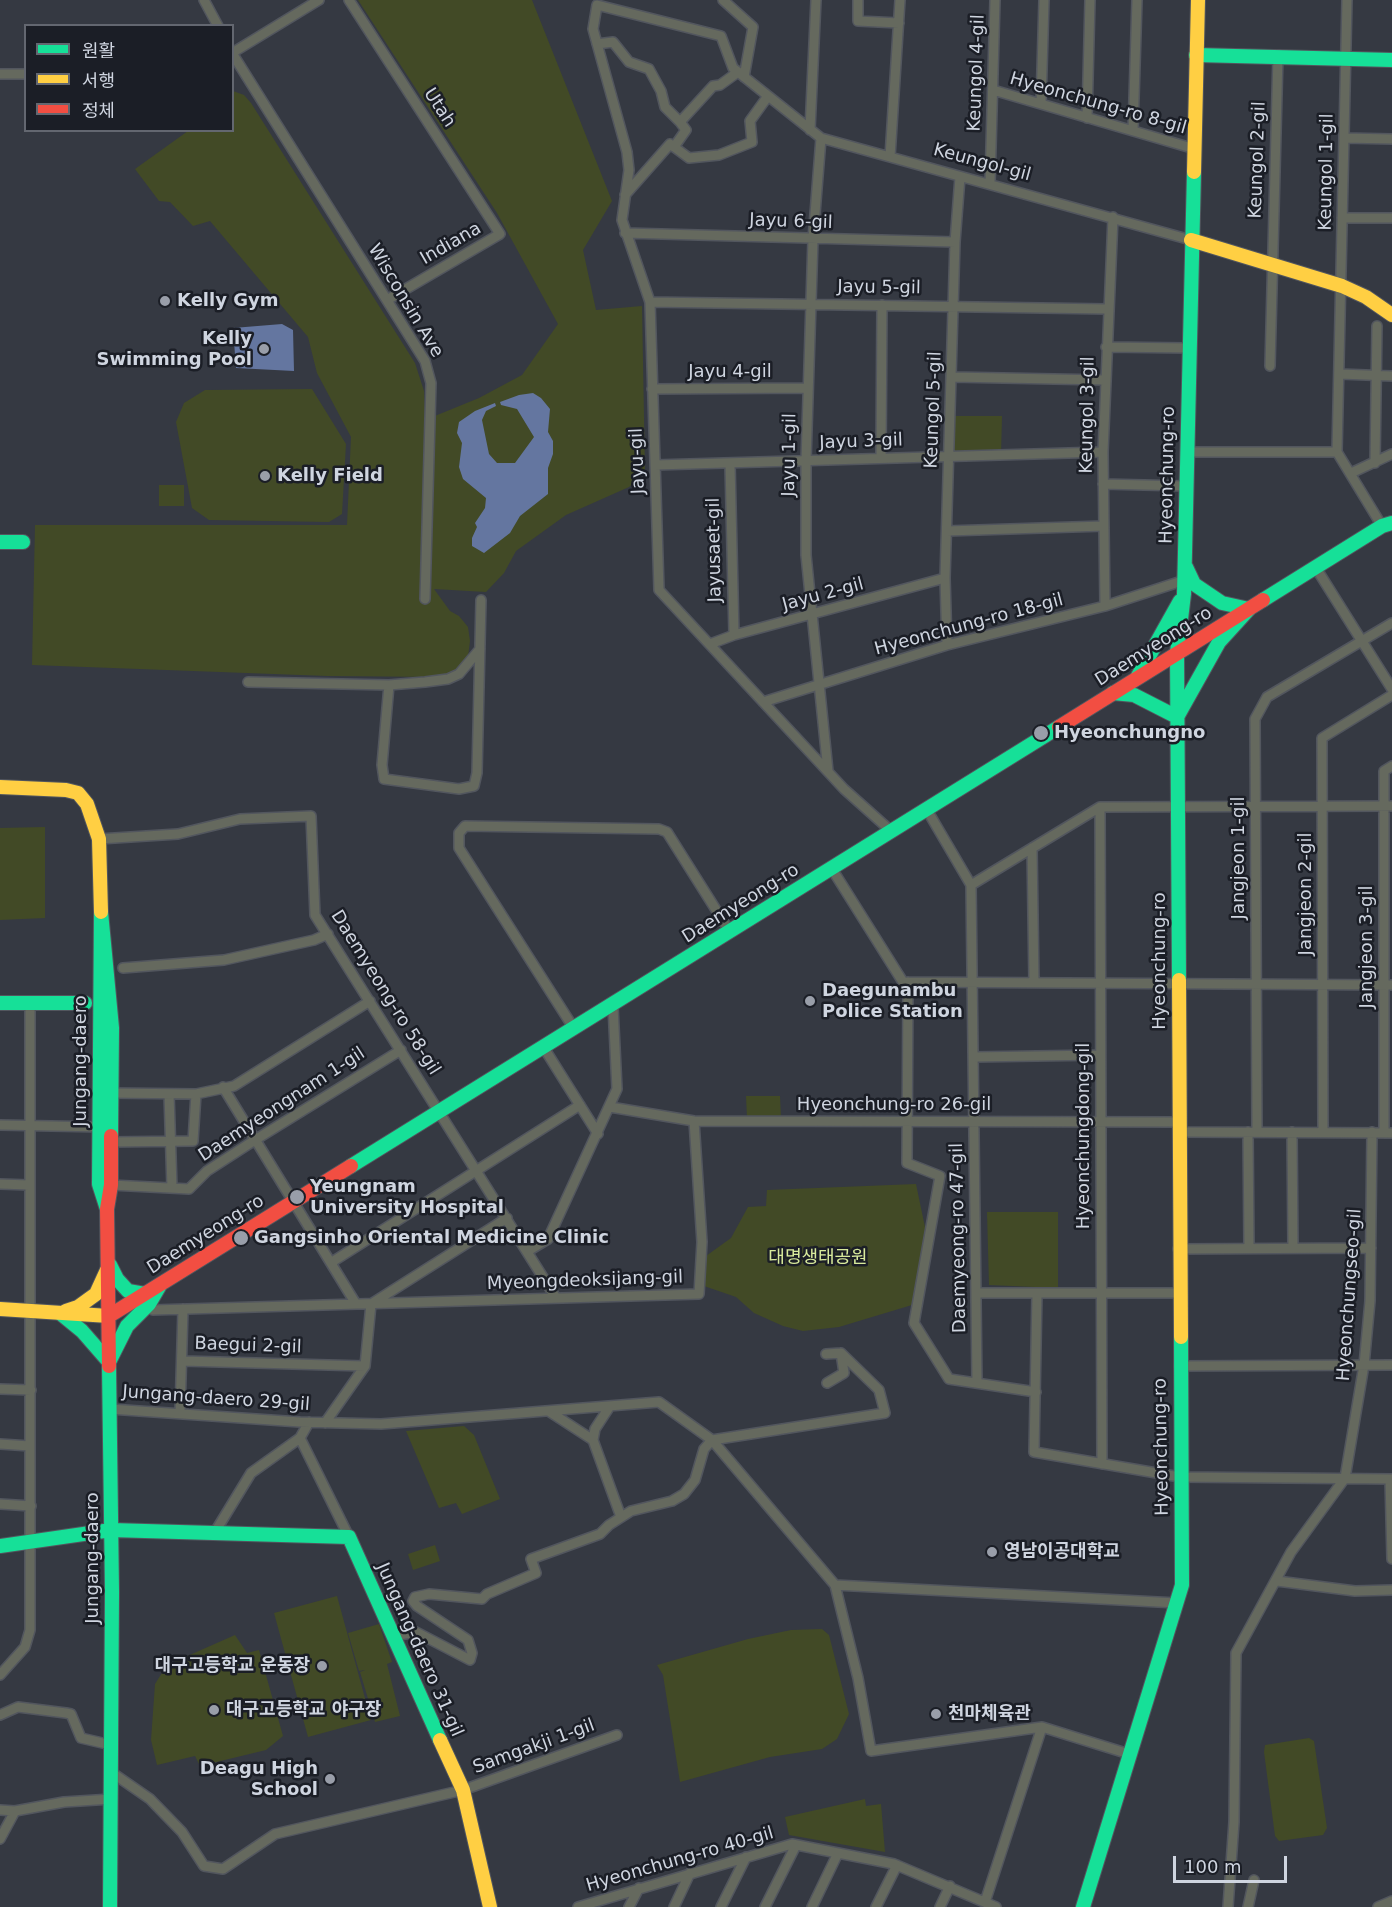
<!DOCTYPE html>
<html>
<head>
<meta charset="utf-8">
<style>
  body { margin:0 }
  #map { position:relative; width:1392px; height:1907px; overflow:hidden; background:#353942; font-family:"DejaVu Sans","Noto Sans KR",sans-serif }
  canvas { display:block }
  .legend { position:absolute; left:24px; top:24px; width:210px; height:108px; box-sizing:border-box; background:#1b1e26; border:2px solid #636770; margin:0; padding:8px 10px; list-style:none; font-size:18px; color:#cfd5e0 }
  .legend li { display:flex; align-items:center; gap:12px; height:30px }
  .legend b { width:30px; border:2px solid #636770 }
  .scale { position:absolute; left:1173px; top:1856px; width:114px; height:27px; box-sizing:border-box; border:3px solid #cfd5e0; border-top:0; padding-left:8px; font-size:18px; line-height:21px; white-space:nowrap; color:#cfd5e0; -webkit-text-stroke:4px #1b1e26; paint-order:stroke }
</style>
</head>
<body>
<div id="map">
<canvas width="1392" height="1907"></canvas>
<ul class="legend">
<li><b style="height:8px;background:#16e098"></b>원활</li>
<li><b style="height:8px;background:#ffcf43"></b>서행</li>
<li><b style="height:8px;background:#f24e42"></b>정체</li>
</ul>
<div class="scale">100 m</div>
</div>
<script>
const c = document.querySelector('canvas').getContext('2d');
c.lineJoin = 'round';
function fill(path, color) { c.fillStyle = color; c.fill(path, 'evenodd'); }
const shape = rows => new Path2D(rows.map(r => 'M' + r).join(''));
function stroke(path, color, width, dash) { c.strokeStyle = color; c.lineWidth = width; c.lineCap = dash ? 'butt' : 'round'; c.setLineDash(dash || []); c.stroke(path); }
function write(font, color, halo, rows, align = 'center') {
  c.font = font + ' "DejaVu Sans","Noto Sans KR",sans-serif'; c.lineWidth = 5; c.setLineDash([]); c.textBaseline = 'middle'; c.strokeStyle = halo; c.fillStyle = color; for (const [text, x, y, turn = 0] of rows) {
    c.save(); c.translate(x, y); c.rotate((+turn || 0) * Math.PI / 180); c.textAlign = isNaN(turn) ? turn : align; if (halo) c.strokeText(text, 0, 0); c.fillText(text, 0, 0); c.restore();
  }
}
fill(shape([
  [358,0,532,0,612,201,583,250,596,310,642,306,645,473,629,487,566,515,516,551,504,573,486,592,434,589,450,611,459,616,468,627,470,641,468,657,458,670,444,677,327,676,32,665,35,525,347,525,351,437,317,373,308,337,210,221,193,226,170,202,159,201,135,169,188,131,232,130,233,91,244,95,251,103,415,363,424,391,425,420,479,398,522,375,558,324,497,213],
  [312,389,346,444,342,514,329,522,209,520,192,508,176,422,184,403,205,390],
  [954,416,1002,416,1001,455,949,456],
  [159,485,184,485,184,506,159,506],
  [45,827,45,918,0,920,0,828],
  [746,1096,780,1096,781,1118,747,1118],
  [916,1184,926,1232,912,1305,839,1327,803,1331,783,1326,754,1313,736,1297,704,1286,706,1256,731,1238,748,1207,766,1206,767,1190],
  [987,1212,1058,1212,1058,1288,989,1285],
  [464,1426,474,1435,500,1499,462,1514,456,1503,439,1508,406,1431],
  [435,1545,440,1561,413,1570,408,1554],
  [337,1596,371,1720,308,1737,274,1613],
  [379,1624,392,1662,387,1664,400,1716,375,1722,360,1672,365,1670,359,1671,348,1633],
  [822,1629,829,1635,849,1714,837,1739,822,1749,770,1757,680,1782,663,1675,657,1665,748,1639,791,1630],
  [235,1635,247,1653,259,1650,283,1736,266,1750,200,1766,195,1756,157,1765,151,1740,155,1684,167,1665],
  [1309,1738,1314,1741,1327,1828,1323,1835,1279,1841,1275,1836,1264,1752,1265,1745],
  [865,1799,866,1806,881,1804,885,1852,789,1835,785,1817]
]), '#424a26');
fill(shape([
  [282,324,293,330,294,371,236,368,233,328],
  [533,393,541,398,550,409,548,432,553,441,553,454,548,468,548,494,520,516,510,533,484,553,472,546,472,538,477,527,475,523,485,508,486,498,463,479,459,467,462,443,457,433,459,422,475,411,495,403,496,406,486,411,482,420,489,454,497,463,515,463,534,437,517,409,501,405,500,402,519,395]
]), '#6476a0');
const street = shape([
  [204,0,218,26],
  [349,0,500,234,387,300],
  [723,0,753,27,744,77],
  [858,0,858,21,899,23],
  [1347,0,1337,452,1382,526],
  [597,44,613,42,629,62,649,69,661,91,665,107,680,122,713,86,720,85,738,72],
  [232,53,425,361,431,383,425,599],
  [232,53,319,0],
  [0,74,26,74],
  [993,90,1195,149],
  [1041,104,1044,0],
  [1087,118,1090,0],
  [810,130,816,0],
  [1133,131,1137,0],
  [821,138,813,239,806,461,806,555,828,771],
  [1344,138,1392,139],
  [674,147,686,130,680,122],
  [890,157,900,0],
  [990,184,995,0],
  [625,195,670,144,689,158,719,155,752,142,750,121,768,96],
  [1342,218,1392,218],
  [625,233,955,242],
  [650,302,1107,309],
  [1106,347,1189,348],
  [1270,366,1278,55],
  [1340,374,1392,376],
  [952,377,1105,380],
  [652,389,808,388],
  [1186,452,1337,452],
  [881,458,882,305],
  [1375,463,1377,326],
  [730,464,734,635],
  [655,465,1103,452],
  [1351,473,1392,454],
  [1103,484,1185,486],
  [947,531,1104,526],
  [1316,568,1392,689],
  [1105,606,1103,452,1113,217],
  [710,644,734,635,945,578],
  [947,645,945,578,955,242,960,177],
  [248,682,389,685,425,682,448,679,459,674,480,649],
  [389,685,382,765,384,779,459,789,474,786,477,773,481,600],
  [763,702,947,645,1105,606,1185,580],
  [1100,807,1102,1464],
  [927,810,971,885,977,1383],
  [891,831,844,789,659,590,650,302,622,220,629,170,627,152,593,29,597,5,721,36,733,68,821,138,1191,240],
  [99,839,178,834,240,819,311,816,315,915,556,1298],
  [1032,848,1034,983],
  [832,869,903,982,1392,985],
  [971,885,1100,807,1392,806],
  [123,968,224,960,314,940,328,934],
  [908,982,907,1163,940,1176,914,1323,949,1379,1036,1392],
  [573,1027,459,848,459,833,465,826,659,829,667,832,730,932],
  [544,1048,598,1134],
  [973,1057,1100,1055],
  [223,1087,356,1304],
  [111,1093,196,1094,234,1086,370,1001],
  [169,1094,172,1188],
  [610,1107,694,1121,1178,1122],
  [0,1125,103,1127],
  [1257,1131,1255,719,1267,697,1392,623],
  [1178,1132,1392,1133],
  [1248,1132,1249,1248],
  [1292,1132,1293,1248],
  [1323,1132,1322,738,1392,695],
  [1384,1133,1384,771,1392,766],
  [111,1142,193,1141,196,1094],
  [0,1184,29,1185],
  [111,1185,189,1189,207,1171,255,1140,401,1050],
  [1178,1249,1371,1248],
  [528,1251,548,1239,617,1089,613,1006],
  [332,1262,580,1105],
  [976,1293,1179,1293],
  [1037,1293,1034,1452,1180,1477,1392,1479],
  [146,1306,153,1310,699,1294,702,1242,694,1121],
  [183,1361,365,1366],
  [1179,1366,1392,1365],
  [827,1383,844,1373,841,1353],
  [0,1389,31,1390],
  [110,1409,300,1422,381,1424,659,1402,712,1440,835,1585,858,1678,871,1751,1042,1727,1129,1754],
  [550,1412,593,1440,621,1517],
  [180,1413,183,1309],
  [325,1423,365,1366,371,1304,507,1218],
  [300,1438,349,1537],
  [593,1440,595,1429,610,1406],
  [0,1444,30,1446],
  [1390,1479,1392,1559],
  [0,1504,31,1506],
  [215,1532,251,1473,300,1438,309,1422],
  [1277,1581,1355,1591,1392,1590],
  [835,1585,1177,1603],
  [394,1636,416,1632,470,1660,472,1653,468,1640,417,1606,413,1601,415,1597,429,1594,482,1599,487,1594,536,1573,531,1559,600,1534,609,1525,631,1511,672,1501,684,1494,695,1480,704,1449,712,1440,885,1413,879,1390,841,1353,826,1354],
  [0,1675,25,1647,30,1630,30,1003],
  [0,1715,18,1707,66,1713,71,1714,81,1738,111,1745],
  [111,1772,150,1799,182,1832,204,1866,223,1869,275,1834,463,1790,617,1735],
  [0,1810,15,1811,64,1802,112,1799],
  [0,1839,15,1811],
  [985,1902,1042,1727],
  [578,1907,792,1844,894,1864,996,1907],
  [629,1907,639,1888],
  [674,1907,690,1873],
  [721,1907,746,1857],
  [765,1907,796,1845],
  [812,1907,838,1853],
  [876,1907,897,1865],
  [940,1907,950,1886],
  [1228,1907,1234,1822,1236,1653,1291,1552,1345,1478,1364,1365,1370,1301,1372,1132],
  [1248,1907,1254,1880],
  [1378,1907,1392,1901]
]);
const fast = shape([
  [1196,55,1392,60],
  [0,542,23,542],
  [1263,600,1382,526,1392,523],
  [1138,676,1180,601],
  [1113,693,1134,695,1177,717,1219,642,1249,609,1222,603,1194,584,1186,567],
  [1179,980,1177,653,1184,594,1194,172],
  [0,1003,85,1003],
  [351,1166,1059,727],
  [107,1209,99,1184,101,912,112,1028,111,1136],
  [110,1265,117,1279,128,1291,145,1294],
  [60,1313,82,1331,109,1362,127,1326,149,1304,159,1287],
  [109,1366,112,1592,110,1907],
  [0,1546,111,1530,349,1537,440,1740],
  [1083,1907,1182,1585,1181,1337]
]);
const slow = shape([
  [1194,172,1198,0],
  [1191,240,1342,286,1366,297,1392,315],
  [0,787,66,790,78,793,87,804,99,839,101,912],
  [1179,980,1181,1337],
  [0,1309,109,1316],
  [66,1311,78,1307,96,1294,107,1270],
  [440,1740,463,1790,490,1907]
]);
const jam = shape([
  [1059,727,1263,600],
  [109,1316,351,1166],
  [109,1366,107,1209,111,1185,111,1136]
]);
stroke(street, '#52565e', 12);
stroke(fast, '#52565e', 16);
stroke(slow, '#52565e', 16);
stroke(jam, '#52565e', 16);
stroke(street, '#65695e', 9);
stroke(fast, '#16e098', 14);
stroke(slow, '#ffcf43', 14);
stroke(jam, '#f24e42', 14);
for (const [x, y, r, color] of [
  [165,301,6,"#999ea9"],
  [264,349,6,"#999ea9"],
  [265,476,6,"#999ea9"],
  [1041,733,8,"#999ea9"],
  [810,1001,6,"#999ea9"],
  [297,1197,8,"#999ea9"],
  [241,1238,8,"#999ea9"],
  [992,1552,6,"#999ea9"],
  [322,1666,6,"#999ea9"],
  [214,1710,6,"#999ea9"],
  [936,1714,6,"#999ea9"],
  [330,1779,6,"#999ea9"]
]) { const dot = new Path2D(); dot.arc(x, y, r, 0, 2 * Math.PI); c.fillStyle = color; c.fill(dot); stroke(dot, '#1b1e26', 2); }
write('18px', '#cfd5e0', '#1b1e26', [
  ["Keungol 4-gil",977,73,-88],
  ["Hyeonchung-ro 8-gil",1098,104,16],
  ["Utah",439,108,57],
  ["Keungol 2-gil",1258,160,-88],
  ["Keungol-gil",982,163,15],
  ["Keungol 1-gil",1327,172,-89],
  ["Jayu 6-gil",791,222,2],
  ["Indiana",451,244,-30],
  ["Jayu 5-gil",879,288,1],
  ["Wisconsin Ave",405,301,59],
  ["Jayu 4-gil",730,372],
  ["Keungol 5-gil",934,410,-88],
  ["Keungol 3-gil",1088,415,-89],
  ["Jayu 3-gil",861,442,-2],
  ["Jayu 1-gil",790,455,-89],
  ["Jayu-gil",638,461,-92],
  ["Hyeonchung-ro",1168,475,-89],
  ["Jayusaet-gil",715,550,-91],
  ["Jayu 2-gil",823,595,-15],
  ["Hyeonchung-ro 18-gil",969,625,-15],
  ["Daemyeong-ro",1154,647,-32],
  ["Jangjeon 1-gil",1239,858,-90],
  ["Jangjeon 2-gil",1306,894,-90],
  ["Daemyeong-ro",741,904,-32],
  ["Jangjeon 3-gil",1367,947,-90],
  ["Hyeonchung-ro",1160,961,-90],
  ["Daemyeong-ro 58-gil",385,993,58],
  ["Jungang-daero",81,1061,-90],
  ["Daemyeongnam 1-gil",282,1105,-33],
  ["Hyeonchung-ro 26-gil",894,1105],
  ["Hyeonchungdong-gil",1084,1136,-90],
  ["Daemyeong-ro",206,1235,-32],
  ["Daemyeong-ro 47-gil",959,1238,-91],
  ["Myeongdeoksijang-gil",585,1281,-2],
  ["Hyeonchungseo-gil",1350,1295,-86],
  ["Baegui 2-gil",248,1346,2],
  ["Jungang-daero 29-gil",216,1399,4],
  ["Hyeonchung-ro",1162,1447,-91],
  ["Jungang-daero",93,1558,-90],
  ["Jungang-daero 31-gil",419,1650,66],
  ["Samgakji 1-gil",534,1747,-20],
  ["Hyeonchung-ro 40-gil",680,1860,-16]
]);
write('bold 18px', '#cfd5e0', '#1b1e26', [
  ["Kelly Gym",177,301],
  ["Kelly",252,339,"right"],
  ["Swimming Pool",252,360,"right"],
  ["Kelly Field",277,476],
  ["Hyeonchungno",1054,733],
  ["Daegunambu",822,991],
  ["Police Station",822,1012],
  ["Yeungnam",310,1187],
  ["University Hospital",310,1208],
  ["Gangsinho Oriental Medicine Clinic",254,1238],
  ["영남이공대학교",1004,1552],
  ["대구고등학교 운동장",310,1666,"right"],
  ["대구고등학교 야구장",226,1710],
  ["천마체육관",948,1714],
  ["Deagu High",318,1769,"right"],
  ["School",318,1790,"right"]
], 'left');
write('18px', '#d9eb9c', '#1b1e26', [
  ["대명생태공원",818,1258]
]);
</script>
</body>
</html>
